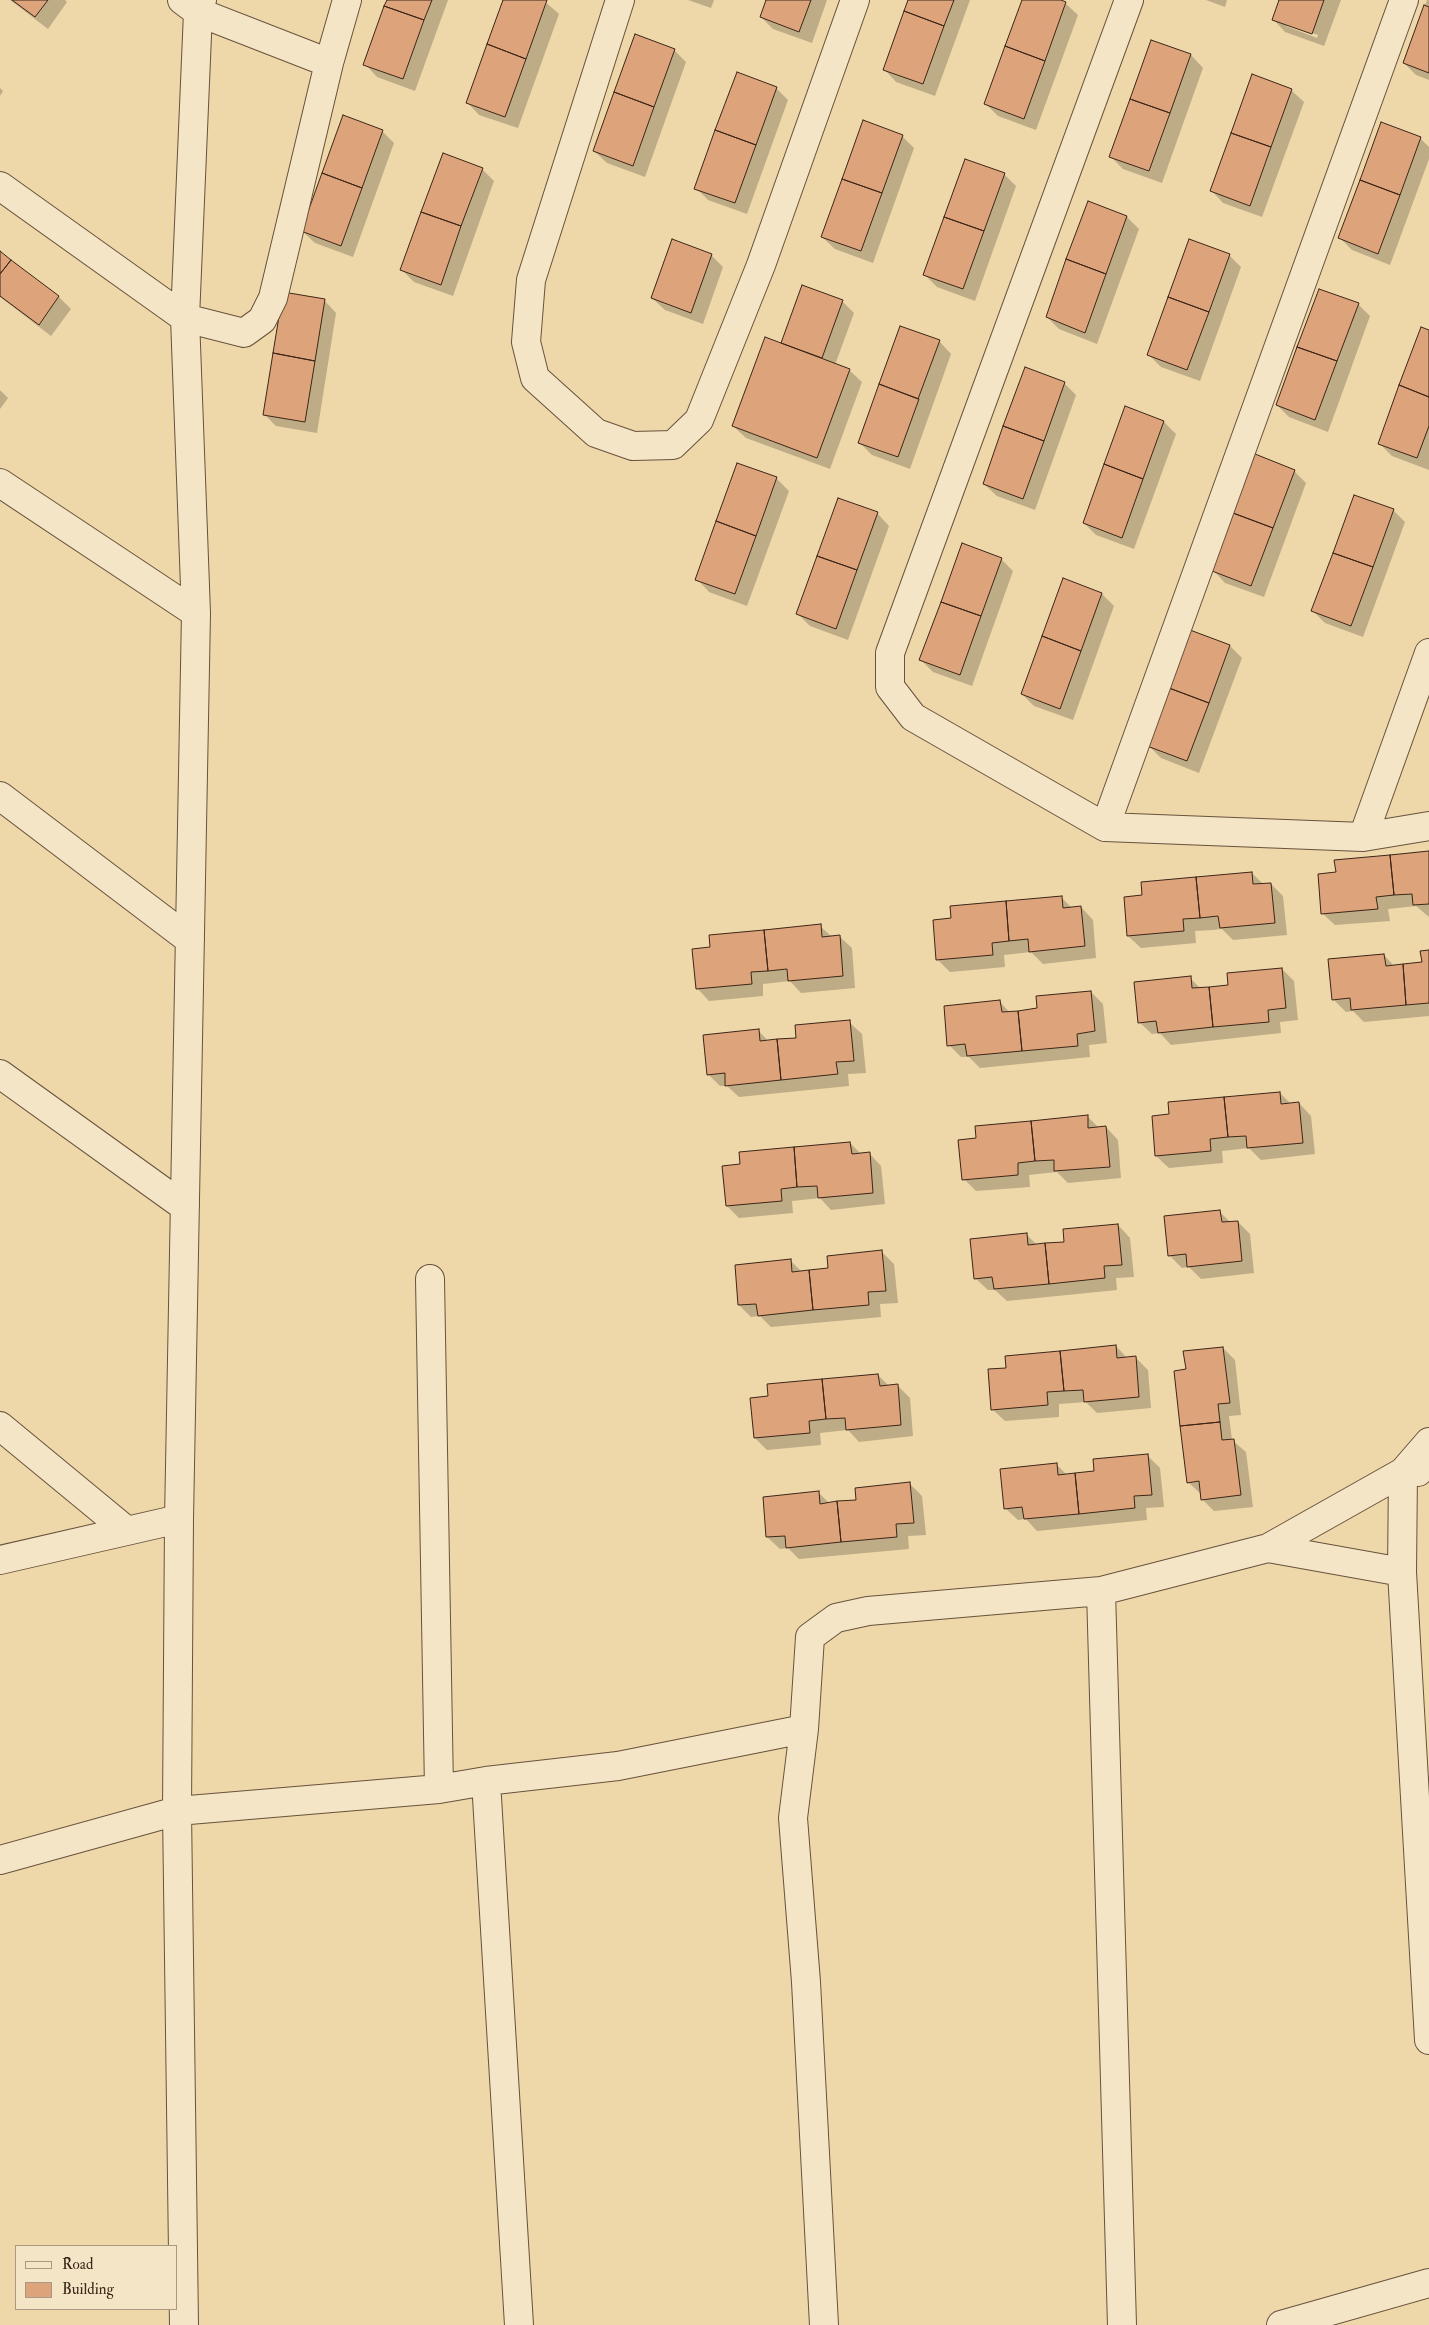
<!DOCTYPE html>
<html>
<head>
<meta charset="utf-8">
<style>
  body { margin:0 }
  #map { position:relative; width:1429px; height:2325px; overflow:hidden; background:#eed7a9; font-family:"IM FELL Double Pica",serif }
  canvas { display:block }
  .legend { position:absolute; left:15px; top:2245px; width:162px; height:65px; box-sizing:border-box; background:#f4e5c7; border:1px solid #aa9881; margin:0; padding:6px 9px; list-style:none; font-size:15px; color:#3c2517 }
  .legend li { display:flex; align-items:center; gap:10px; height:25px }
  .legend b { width:25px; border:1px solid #aa9881 }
</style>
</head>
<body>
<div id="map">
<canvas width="1429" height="2325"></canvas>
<ul class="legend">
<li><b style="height:6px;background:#f4e5c7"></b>Road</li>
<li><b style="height:14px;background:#dda47c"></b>Building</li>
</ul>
</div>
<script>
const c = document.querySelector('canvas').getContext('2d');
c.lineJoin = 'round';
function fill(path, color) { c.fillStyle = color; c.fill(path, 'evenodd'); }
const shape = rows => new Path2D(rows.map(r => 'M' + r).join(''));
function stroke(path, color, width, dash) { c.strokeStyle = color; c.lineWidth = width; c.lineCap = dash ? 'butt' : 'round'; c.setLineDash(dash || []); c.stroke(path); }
fill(shape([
  [10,0,65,0,67,2,48,29],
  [388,0,448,0,415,91,377,77,365,64],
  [504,0,543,0,559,14,518,128,479,115,467,102],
  [688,0,714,0,711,8],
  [767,0,827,0,812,43,773,29,761,17],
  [909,0,970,0,935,96,896,82,884,69],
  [1023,0,1057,0,1065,3,1078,15,1036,130,998,116,986,104],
  [1206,0,1227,0,1225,7],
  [1280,0,1341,0,1324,46,1285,32,1273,19],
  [1286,24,1318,35,1317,38,1286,26],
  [1427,0,1429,0,1429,80,1416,75,1404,63],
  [1152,41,1191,55,1203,68,1162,183,1123,169,1110,156],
  [674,50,686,62,645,177,607,163,594,151],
  [0,88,3,91,0,96],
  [776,88,788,100,747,214,708,200,696,188],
  [1291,90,1304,102,1262,217,1223,203,1211,190],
  [382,131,394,143,353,257,315,243,302,231],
  [902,136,914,148,873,263,835,249,822,237],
  [1420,138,1429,147,1429,159,1390,265,1352,250,1340,238],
  [482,169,494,181,453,296,414,282,402,270],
  [1004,174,1016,186,975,301,937,287,925,275],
  [1127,217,1139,229,1097,344,1059,329,1047,317],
  [0,252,59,297,71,309,51,336,0,297],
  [711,255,723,267,703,324,665,310,652,298],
  [1229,255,1241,267,1200,381,1161,367,1149,355],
  [803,287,842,301,854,313,835,365,849,370,862,382,830,469,746,438,733,426,782,345],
  [324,300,336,313,317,433,276,426,264,414],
  [1358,304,1370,316,1328,432,1289,417,1277,405],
  [1429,332,1429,470,1392,456,1379,443],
  [939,341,951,354,910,469,872,455,859,442],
  [1064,383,1076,395,1035,510,997,496,984,484],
  [0,390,8,398,0,409],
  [1164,422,1176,434,1134,549,1096,535,1084,523],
  [1294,471,1306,483,1264,597,1225,583,1213,570],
  [776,478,789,491,747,606,709,592,697,579],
  [1393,510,1405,522,1363,637,1325,623,1313,611],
  [877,513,889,526,848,640,810,626,798,614],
  [1001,559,1013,571,972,686,933,672,921,660],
  [1064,580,1102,594,1114,606,1073,720,1034,706,1022,694],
  [1191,631,1230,646,1242,658,1199,773,1161,758,1149,746],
  [1429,853,1429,917,1416,906,1407,907,1388,909,1390,921,1335,925,1322,913],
  [1252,873,1264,885,1271,884,1283,896,1287,935,1233,940,1222,929,1213,930,1195,931,1196,943,1141,948,1128,936],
  [1061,897,1072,908,1081,907,1093,920,1096,958,1043,964,1031,952,1004,955,1005,967,950,972,938,960],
  [820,926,832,937,839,936,852,948,855,988,801,993,790,981,763,984,763,996,709,1001,697,988,711,948],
  [1429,951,1429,1016,1364,1022,1353,1011,1346,1012,1333,999,1384,955,1395,967,1423,964],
  [1282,969,1294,981,1298,1020,1280,1022,1281,1033,1171,1045,1160,1033,1152,1034,1139,1022,1190,978,1201,989,1229,986],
  [1091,992,1103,1004,1107,1043,1089,1045,1090,1057,980,1068,969,1057,961,1057,949,1045,1000,1002,1010,1013,1038,1009],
  [849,1022,862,1034,866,1073,848,1074,849,1086,739,1097,727,1086,720,1086,708,1074,758,1030,769,1042,798,1039],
  [1280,1093,1291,1104,1299,1103,1311,1116,1315,1154,1261,1160,1249,1148,1222,1151,1223,1163,1169,1168,1156,1156,1153,1117],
  [1087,1116,1099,1128,1106,1127,1118,1140,1121,1178,1068,1183,1057,1172,1047,1173,1029,1175,1030,1187,976,1191,964,1179,978,1139],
  [850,1143,861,1154,869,1153,881,1166,885,1204,831,1210,820,1198,792,1201,793,1213,739,1218,727,1206],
  [1220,1212,1231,1223,1238,1222,1250,1234,1254,1273,1201,1279,1189,1267,1182,1268,1169,1255],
  [1118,1225,1130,1238,1134,1277,1116,1278,1117,1290,1007,1301,995,1290,988,1290,975,1278,1026,1234,1037,1245,1065,1243],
  [882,1252,894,1264,898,1303,880,1304,881,1317,771,1327,760,1316,751,1317,739,1305,790,1260,802,1272,829,1269],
  [1116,1346,1127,1358,1135,1357,1148,1370,1151,1408,1097,1413,1086,1402,1059,1404,1059,1417,1005,1421,992,1409],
  [1223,1348,1235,1360,1241,1415,1229,1416,1232,1440,1246,1452,1253,1507,1214,1511,1202,1499,1201,1494,1188,1482,1187,1370],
  [878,1375,889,1386,897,1385,910,1398,913,1436,859,1442,848,1430,838,1431,820,1433,821,1445,767,1450,755,1438,751,1399,769,1398],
  [1148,1456,1160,1468,1164,1507,1146,1508,1147,1520,1037,1531,1026,1519,1018,1520,1005,1508,1056,1464,1067,1475,1095,1472],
  [910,1484,922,1496,926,1535,908,1536,909,1549,799,1559,788,1548,780,1549,767,1537,818,1492,830,1504,857,1501]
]), '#0003');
const building = shape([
  [12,0,48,0,35,17,12,0],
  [387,0,432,0,424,20,384,6,387,0],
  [503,0,547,0,526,59,487,44,503,0],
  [766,0,811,0,799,32,760,17,766,0],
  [908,0,954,0,944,26,904,11,908,0],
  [1022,0,1061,0,1066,2,1045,61,1005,46,1022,0],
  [1279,0,1324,0,1312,34,1272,20,1279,0],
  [1424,5,1429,7,1429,73,1403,63,1424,5],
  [384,6,424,20,403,79,363,65,384,6],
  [904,11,944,26,923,84,883,70,904,11],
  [635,34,675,49,654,107,614,92,635,34],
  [1151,40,1191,54,1170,113,1130,99,1151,40],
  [487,44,526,59,505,117,466,103,487,44],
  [1005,46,1045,61,1024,119,984,104,1005,46],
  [737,72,777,87,756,145,715,130,737,72],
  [1252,74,1292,89,1271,147,1231,133,1252,74],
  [614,92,654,107,633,166,593,151,614,92],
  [1130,99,1170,113,1149,171,1109,157,1130,99],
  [343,115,383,130,362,188,322,173,343,115],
  [863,120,903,135,882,193,842,179,863,120],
  [1381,122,1421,137,1400,195,1360,180,1381,122],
  [715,130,756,145,735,203,694,189,715,130],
  [1231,133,1271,147,1250,206,1210,191,1231,133],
  [443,153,483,168,461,226,421,212,443,153],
  [965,159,1005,173,984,231,944,217,965,159],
  [322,173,362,188,341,246,301,231,322,173],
  [842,179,882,193,861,251,821,237,842,179],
  [1360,180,1400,195,1378,254,1338,238,1360,180],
  [1088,201,1127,216,1106,274,1066,259,1088,201],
  [421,212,461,226,441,285,400,270,421,212],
  [944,217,984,231,963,289,923,275,944,217],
  [672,239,712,254,691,313,651,298,672,239],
  [1189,239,1230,254,1209,312,1168,297,1189,239],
  [0,251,11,260,0,274,0,251],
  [1066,259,1106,274,1085,333,1046,317,1066,259],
  [11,260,59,296,39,325,0,296,0,274,11,260],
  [802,285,843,300,822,358,781,343,802,285],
  [1319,289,1359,303,1337,361,1297,347,1319,289],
  [283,292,325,299,315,361,273,353,283,292],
  [1168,297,1209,312,1187,370,1147,355,1168,297],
  [900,326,940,340,918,399,879,384,900,326],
  [1421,327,1429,330,1429,397,1399,385,1421,327],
  [765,337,850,369,817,458,732,426,765,337],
  [1297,347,1337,361,1315,420,1276,405,1297,347],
  [273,353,315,361,305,422,263,415,273,353],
  [1025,367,1065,382,1044,441,1003,426,1025,367],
  [879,384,919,399,898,457,858,443,879,384],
  [1399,385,1429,397,1429,426,1417,458,1378,444,1399,385],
  [1125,406,1164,421,1143,479,1104,464,1125,406],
  [1003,426,1044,441,1023,499,983,484,1003,426],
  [1255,454,1295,470,1273,528,1233,513,1255,454],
  [737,463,777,477,756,536,716,521,737,463],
  [1104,464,1143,479,1122,538,1083,523,1104,464],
  [1354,495,1394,509,1373,567,1333,553,1354,495],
  [838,498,878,512,857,570,817,556,838,498],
  [1233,513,1273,528,1251,586,1212,571,1233,513],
  [716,521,756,536,735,594,695,580,716,521],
  [962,543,1002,558,981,616,941,602,962,543],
  [1333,553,1373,567,1351,626,1311,611,1333,553],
  [817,556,857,570,836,629,796,614,817,556],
  [1063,578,1102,593,1081,651,1042,636,1063,578],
  [941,602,981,616,960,675,919,660,941,602],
  [1190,630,1230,645,1209,703,1169,688,1190,630],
  [1042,636,1081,651,1060,709,1021,694,1042,636],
  [1169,688,1209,703,1187,761,1147,746,1169,688],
  [1429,851,1429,904,1413,905,1412,894,1394,895,1390,855,1429,851],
  [1390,855,1394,895,1376,897,1378,909,1321,914,1318,874,1336,872,1334,860,1390,855],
  [1252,872,1253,884,1271,883,1275,923,1220,928,1218,916,1200,918,1196,877,1252,872],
  [1196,877,1200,918,1183,919,1184,931,1127,936,1124,897,1142,895,1141,882,1196,877],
  [1062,896,1063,908,1081,906,1085,946,1029,952,1028,939,1009,941,1006,901,1062,896],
  [1006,901,1009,941,992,943,993,955,936,960,933,920,951,918,950,906,1006,901],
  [821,924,822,937,840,935,843,976,788,981,787,969,768,971,764,930,821,924],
  [764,930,768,971,751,972,752,984,696,989,692,949,710,947,709,935,764,930],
  [1429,950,1429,1003,1406,1005,1403,964,1422,962,1420,951,1429,950],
  [1384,954,1386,966,1403,964,1406,1005,1351,1010,1350,998,1332,1000,1328,959,1384,954],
  [1282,968,1286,1008,1268,1010,1269,1022,1213,1027,1209,987,1228,985,1227,973,1282,968],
  [1191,976,1192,988,1209,987,1213,1027,1158,1033,1156,1021,1138,1023,1134,982,1191,976],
  [1091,991,1095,1031,1077,1034,1078,1046,1022,1051,1018,1011,1037,1008,1036,996,1091,991],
  [1000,1000,1002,1012,1018,1011,1022,1051,967,1056,965,1044,947,1046,944,1006,1000,1000],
  [850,1020,854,1061,836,1062,838,1074,781,1080,777,1039,796,1038,795,1025,850,1020],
  [759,1029,760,1041,777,1039,781,1080,725,1086,725,1073,707,1075,703,1035,759,1029],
  [1280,1092,1281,1104,1299,1102,1303,1143,1247,1148,1246,1136,1228,1137,1224,1097,1280,1092],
  [1224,1097,1228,1137,1210,1139,1211,1151,1155,1156,1152,1116,1169,1114,1168,1102,1224,1097],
  [1088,1115,1088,1128,1106,1126,1110,1167,1054,1171,1054,1160,1035,1161,1031,1121,1088,1115],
  [1031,1121,1035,1161,1018,1163,1018,1175,962,1180,958,1140,976,1138,975,1126,1031,1121],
  [850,1142,852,1154,870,1152,873,1193,818,1198,817,1186,797,1187,794,1147,850,1142],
  [794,1147,797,1187,781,1189,782,1201,726,1206,722,1166,740,1164,739,1152,794,1147],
  [1220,1210,1222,1222,1238,1221,1242,1261,1187,1267,1186,1254,1168,1256,1164,1216,1220,1210],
  [1118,1224,1122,1265,1104,1266,1105,1278,1049,1284,1045,1243,1064,1242,1063,1229,1118,1224],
  [1027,1233,1028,1245,1045,1243,1049,1284,994,1289,992,1277,974,1279,970,1239,1027,1233],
  [882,1250,886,1291,868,1292,869,1305,813,1310,809,1270,828,1268,827,1256,882,1250],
  [791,1259,792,1272,809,1270,813,1310,758,1316,756,1304,738,1305,735,1265,791,1259],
  [1116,1345,1117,1358,1136,1356,1139,1397,1084,1402,1083,1390,1064,1391,1060,1351,1116,1345],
  [1223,1347,1230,1403,1218,1404,1220,1422,1180,1426,1174,1371,1186,1369,1183,1351,1223,1347],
  [1060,1351,1064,1391,1047,1392,1048,1405,991,1410,988,1369,1006,1368,1005,1356,1060,1351],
  [878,1374,880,1386,898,1384,901,1425,846,1430,845,1418,826,1419,822,1379,878,1374],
  [822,1379,826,1419,809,1421,810,1433,754,1438,750,1398,768,1396,767,1384,822,1379],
  [1220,1422,1222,1440,1234,1439,1241,1495,1201,1500,1199,1481,1187,1483,1180,1426,1220,1422],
  [1148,1454,1152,1495,1134,1496,1135,1508,1079,1514,1075,1473,1094,1471,1093,1459,1148,1454],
  [1057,1463,1058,1475,1075,1473,1079,1514,1024,1519,1022,1507,1004,1509,1000,1469,1057,1463],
  [910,1482,914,1523,896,1524,897,1537,841,1542,837,1501,856,1500,855,1488,910,1482],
  [819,1491,820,1504,837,1501,841,1542,786,1548,785,1536,766,1537,763,1497,819,1491]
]);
fill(building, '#dda47c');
stroke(building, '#3c2517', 1);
const minor = shape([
  [182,0,198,12,329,63],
  [620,0,531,280,526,342,535,378,596,433,633,446,673,445,699,420,761,265,855,0],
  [1129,0,890,653,890,687,913,717,1105,827,1363,837,1429,826],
  [0,186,185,318,244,333,262,320,273,298,329,63,347,0],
  [0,483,196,613],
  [0,796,190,940],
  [1105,827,1404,0],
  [1363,837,1429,653],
  [0,1074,185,1207],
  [430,1279,439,1789],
  [0,1426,126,1530],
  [1418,1472,1403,1472,1402,1572,1429,2040],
  [1268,1548,1402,1572],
  [0,1560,179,1519],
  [1101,1591,1122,2325],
  [804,1729,793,1818,806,1982,824,2325],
  [486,1781,519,2325],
  [0,1860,177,1811,439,1789,486,1781,618,1766,804,1729,810,1637,836,1618,868,1611,1101,1591,1268,1548,1403,1472,1429,1442],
  [184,2325,177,1811,179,1519,196,613,185,318,198,12,202,0],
  [1281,2325,1429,2283]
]);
stroke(minor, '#68523c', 30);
stroke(minor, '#f4e5c7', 28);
</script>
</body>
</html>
